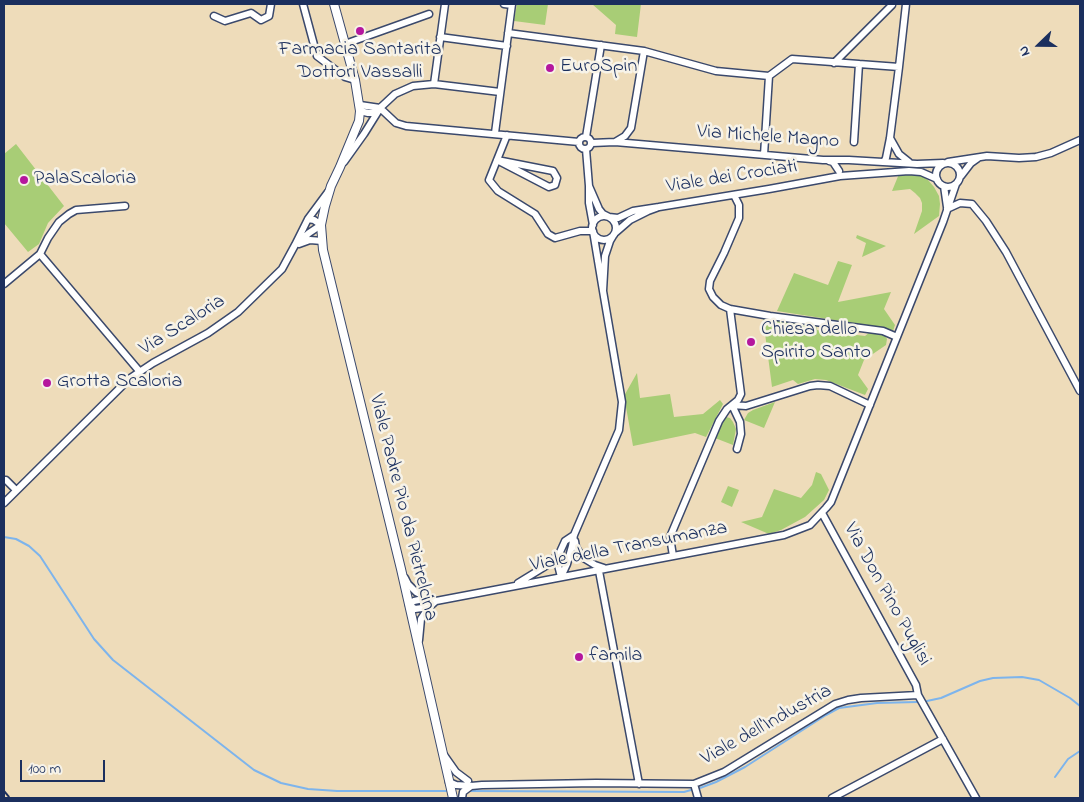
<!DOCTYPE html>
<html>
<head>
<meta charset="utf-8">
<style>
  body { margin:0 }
  #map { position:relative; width:1084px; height:802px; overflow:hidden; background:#eedcba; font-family:"Indie Flower",sans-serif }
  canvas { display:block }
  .frame { position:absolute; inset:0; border:5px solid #1b2f5e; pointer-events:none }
  .north { position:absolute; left:1014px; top:20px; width:50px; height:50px; -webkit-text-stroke:4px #f7f3e8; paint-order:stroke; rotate:248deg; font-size:14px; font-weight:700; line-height:20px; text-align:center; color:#1b2f5e }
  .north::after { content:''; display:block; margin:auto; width:18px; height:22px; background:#1b2f5e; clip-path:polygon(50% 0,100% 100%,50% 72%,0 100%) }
  .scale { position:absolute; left:20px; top:760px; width:85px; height:22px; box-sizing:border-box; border:2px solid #1b2f5e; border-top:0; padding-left:6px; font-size:15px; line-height:18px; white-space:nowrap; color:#1b2f5e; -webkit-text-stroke:4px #f7f3e8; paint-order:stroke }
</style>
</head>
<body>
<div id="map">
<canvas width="1084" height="802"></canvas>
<div class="frame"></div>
<div class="north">N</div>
<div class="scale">100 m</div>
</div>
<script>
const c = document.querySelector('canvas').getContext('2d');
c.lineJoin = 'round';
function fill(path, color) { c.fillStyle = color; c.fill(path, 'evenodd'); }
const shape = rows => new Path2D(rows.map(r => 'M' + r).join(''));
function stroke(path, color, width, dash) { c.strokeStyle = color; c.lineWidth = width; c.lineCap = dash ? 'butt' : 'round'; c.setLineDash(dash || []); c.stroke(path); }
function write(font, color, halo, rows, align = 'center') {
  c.font = font + ' "Indie Flower",sans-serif'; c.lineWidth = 5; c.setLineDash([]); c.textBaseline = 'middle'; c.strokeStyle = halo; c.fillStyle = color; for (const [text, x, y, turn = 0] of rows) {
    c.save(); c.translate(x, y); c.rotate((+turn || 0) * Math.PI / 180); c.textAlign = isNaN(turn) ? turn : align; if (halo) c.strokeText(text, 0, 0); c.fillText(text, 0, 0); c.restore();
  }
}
fill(shape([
  [517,4,548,4,545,25,514,21],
  [592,4,641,4,637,37,615,34,616,25],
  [16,144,64,206,48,223,39,244,28,252,4,223,4,154],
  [909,173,919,174,928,180,934,187,939,196,940,204,939,216,914,234,922,211,922,203,920,198,915,193,910,189,892,191,899,174],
  [857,235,886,246,862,257,866,243,856,238],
  [838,261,852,265,838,302,891,292,884,309,895,325,893,331,885,328,777,311,794,273,828,285],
  [763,318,816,325,817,330,865,336,870,332,881,334,885,336,887,339,886,345,864,360,858,375,868,389,865,395,826,380,815,379,798,384,793,380,772,387],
  [637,373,640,398,670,394,674,417,703,414,720,400,723,404,706,437,695,433,633,446,624,396],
  [775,402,764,428,744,420,748,413,753,410],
  [726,417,730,418,733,422,736,429,733,445,715,438,722,422,724,418],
  [816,472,821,474,829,490,824,500,805,517,781,530,769,534,741,522,762,517,774,489,801,498,812,485],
  [728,486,739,490,732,507,721,502]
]), '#a8cd76');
stroke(shape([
  [4,537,16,539,29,546,40,556,94,639,113,660,254,770,281,783,308,789,337,791,446,791],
  [927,701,941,698,980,681,993,678,1022,677,1039,680,1070,698,1080,706],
  [1055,777,1068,759,1080,751],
  [700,788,716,782,745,767,826,715,839,708,877,703,917,702],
  [468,791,684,792,691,790]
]), '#7db4ec', 2);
const minor = shape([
  [303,4,317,56,345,77,355,80],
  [504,4,512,5],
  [214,16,225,21,251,13,261,20,269,16,271,4],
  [508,33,644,51,716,71,769,76],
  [440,37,507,46],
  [345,44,429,14],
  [834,63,892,5],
  [434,84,445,4],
  [360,105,380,108],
  [380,108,396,123,406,126,579,142],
  [360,111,368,113,373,113,380,108,395,94,413,86,434,84,500,92],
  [495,133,512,4],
  [507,135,489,180,498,191,535,214,548,234,555,238,580,231,593,231,603,291,605,256,610,241,613,236],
  '579 143a6 6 0 1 1 12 0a6 6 0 1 1-12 0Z',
  [586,137,601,45],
  [890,138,899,154,909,162],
  [615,142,625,136,631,128,644,51],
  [854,142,859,64],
  [592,143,615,142,823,160,849,160,917,164,943,163],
  [586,149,589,186],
  [764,155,769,76,792,59,899,67],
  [497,160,553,171,557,178,555,185,549,187,497,160],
  [829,161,833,162,839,171],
  [344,162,364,134,379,110],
  [884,162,886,158,890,138,899,67,906,4],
  [948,162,987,156,1019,158,1036,157,1051,153,1080,140],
  '936 175a12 12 0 1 1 24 0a12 12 0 1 1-24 0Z',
  [961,176,971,163,978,158],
  [944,186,947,207],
  [734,195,739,205,739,218,724,253,710,281,709,289,713,297,721,305,730,309,770,316,883,331,897,337],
  [659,207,769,189,840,176,909,171,921,172,937,179],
  [947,209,960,203,972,204,986,221,1006,252,1080,391],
  '592 228a12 12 0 1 1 24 0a12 12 0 1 1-24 0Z',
  [593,225,589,203,589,186,599,209,603,214,609,217,618,218,633,211,659,207,648,211,630,220,615,233],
  [298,243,309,233,321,225,314,220,308,219],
  [299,244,310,240,322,241],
  [40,254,48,238,59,222,69,214,76,210,125,206],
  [4,284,40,254,140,372],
  [732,405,746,406,810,386,818,385,830,386,870,405],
  [732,405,740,422,741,434,737,449],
  [4,480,6,480,16,490],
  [4,503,129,379,153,363,208,333,238,312,282,269,295,245,308,219,328,192],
  [822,513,916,685,918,695,976,798],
  [575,541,576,547,582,557,595,565,604,568],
  [560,552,558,565,561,577],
  [673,556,670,537,719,421,727,409,738,400,741,394,730,309],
  [599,571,639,784],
  [561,577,567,564,572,546,574,535,619,430,622,402,603,291],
  [405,578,408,584,416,592,428,598],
  [518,583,549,564,560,552,565,541,574,535],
  [436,601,428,598,414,601,409,605,415,609,429,607,436,601,784,535,810,525,826,508,831,502,943,222,956,184],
  [419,640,421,619,429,607],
  [444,755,456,772,468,781],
  [449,782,456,785,471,786,482,785,596,783,694,784,724,772,835,704,848,700,861,698,918,695],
  [694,784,698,798],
  [462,798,463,792,471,786],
  [832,798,943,739]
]);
const major = shape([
  [334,4,355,80,360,111,359,121,354,133,340,167,331,186,325,206,321,225,323,250,401,569,453,798]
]);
stroke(minor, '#3b496c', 9);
stroke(major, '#3b496c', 10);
stroke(minor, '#fff', 6);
stroke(major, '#fff', 8);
stroke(shape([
  [4,791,10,798]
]), '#1b2f5e', 2, [8, 4]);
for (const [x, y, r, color] of [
  [360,31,5,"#b5179e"],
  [550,68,5,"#b5179e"],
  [24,180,5,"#b5179e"],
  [751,342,5,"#b5179e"],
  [47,383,5,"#b5179e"],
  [579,657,5,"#b5179e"]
]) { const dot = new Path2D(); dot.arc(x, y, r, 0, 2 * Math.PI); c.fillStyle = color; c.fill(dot); stroke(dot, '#f7f3e8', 2); }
write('20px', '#1b2f5e', '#f7f3e8', [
  ["Farmacia Santarita",360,51,"center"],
  ["Dottori Vassalli",360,74,"center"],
  ["EuroSpin",560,68],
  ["PalaScaloria",34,180],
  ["Chiesa dello",761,331],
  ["Spirito Santo",761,354],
  ["Grotta Scaloria",57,383],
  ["famila",589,657]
], 'left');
write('20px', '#1b2f5e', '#f7f3e8', [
  ["Via Michele Magno",768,138,4],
  ["Viale dei Crociati",732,178,-9],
  ["Via Scaloria",183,326,-32],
  ["Viale Padre Pio da Pietrelcina",402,508,76],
  ["Viale della Transumanza",629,548,-11],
  ["Via Don Pino Puglisi",886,595,61],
  ["Viale dell'Industria",767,726,-29]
]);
</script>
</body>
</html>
